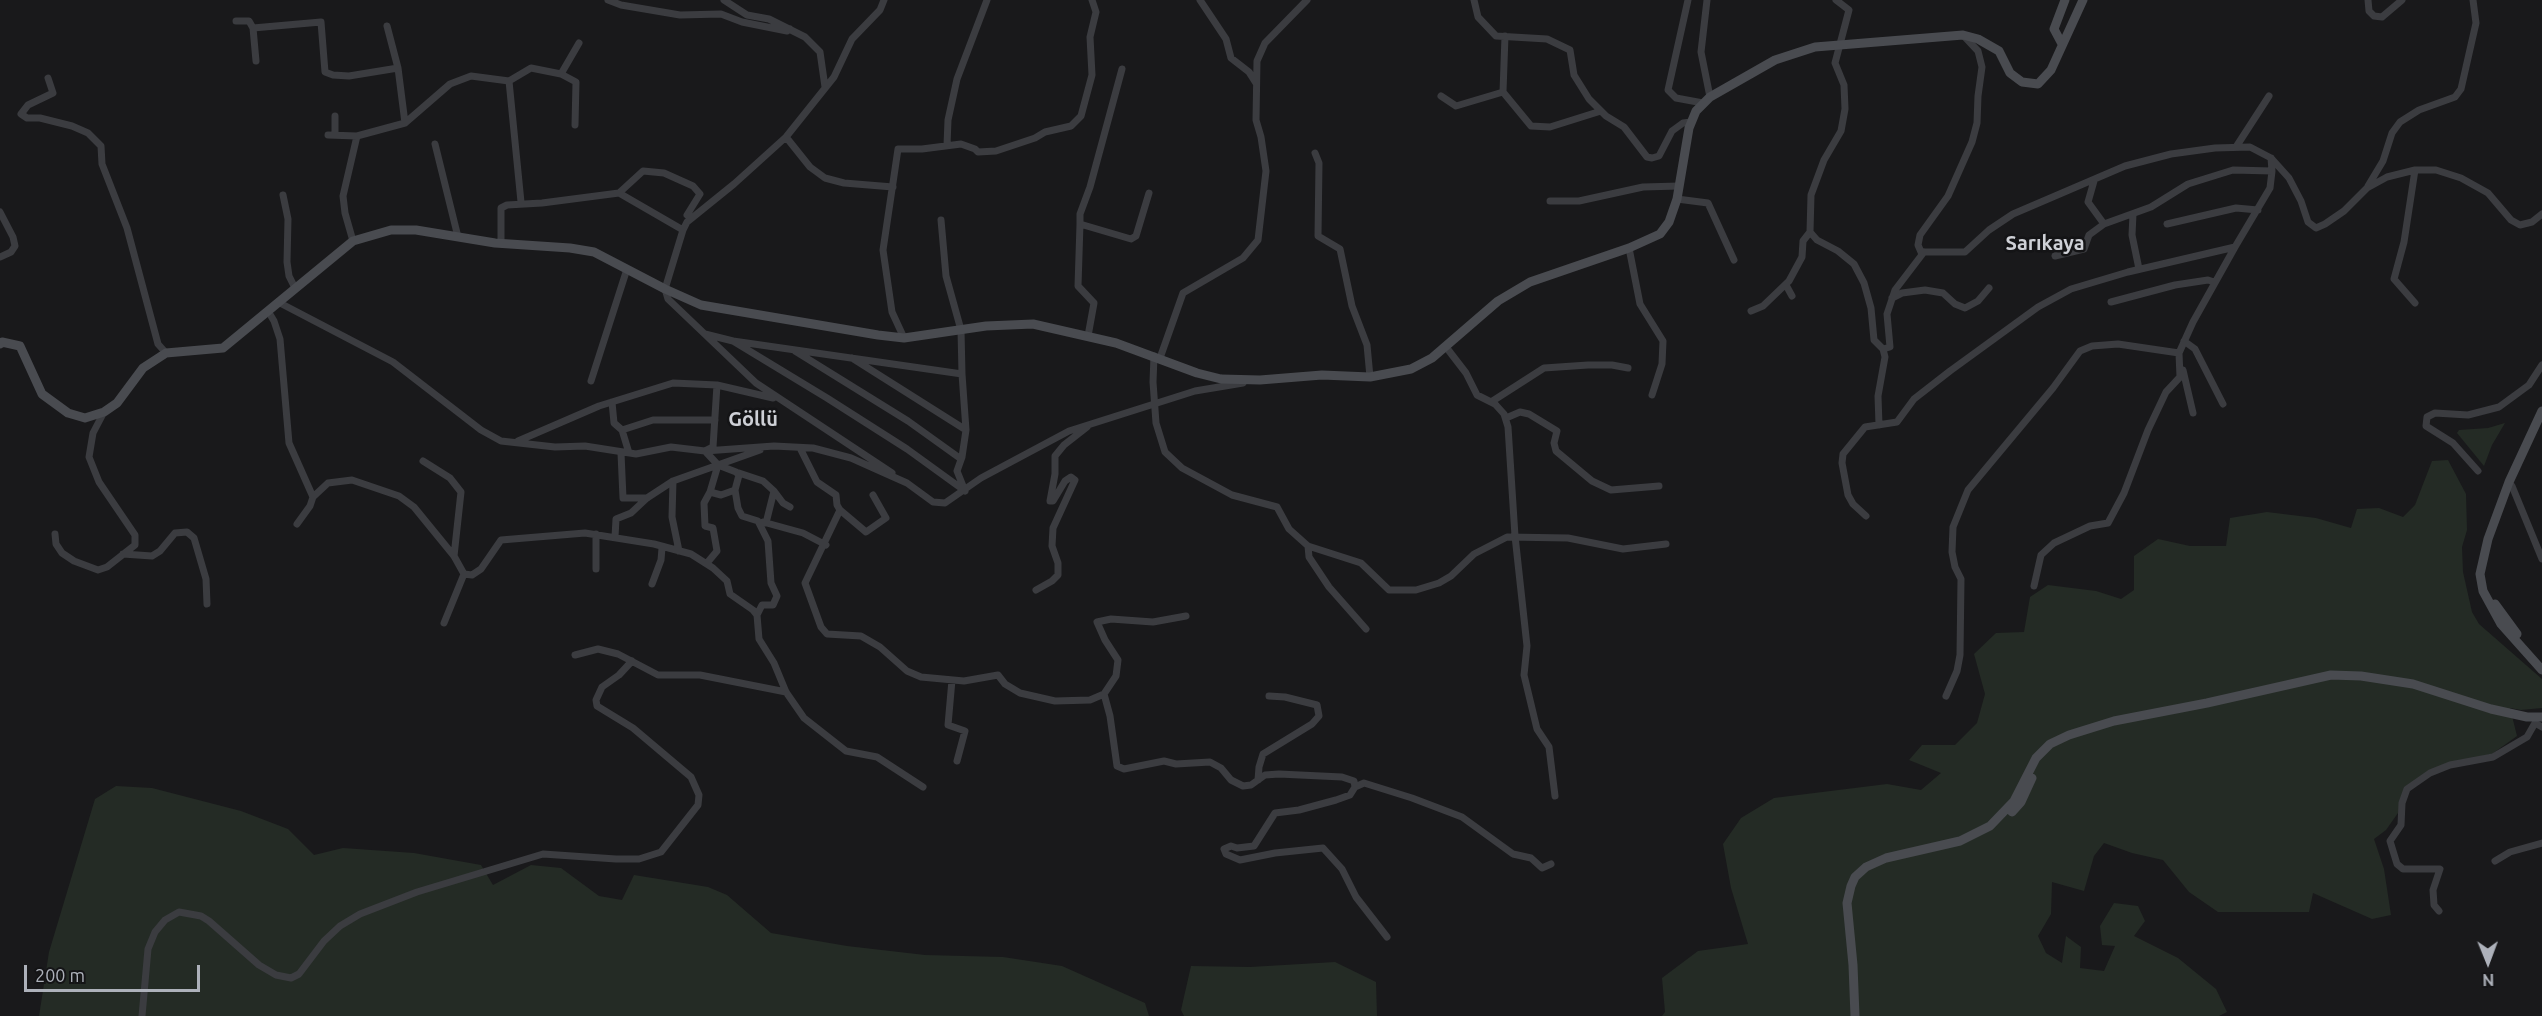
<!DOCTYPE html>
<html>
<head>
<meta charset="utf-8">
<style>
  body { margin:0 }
  #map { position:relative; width:2542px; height:1016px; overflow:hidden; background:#19191b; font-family:Ubuntu,sans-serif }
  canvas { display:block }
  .north { position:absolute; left:2458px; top:932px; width:60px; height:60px; -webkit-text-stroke:4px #141416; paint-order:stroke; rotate:179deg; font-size:16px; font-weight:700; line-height:24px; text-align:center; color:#adb1ba }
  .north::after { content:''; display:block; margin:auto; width:21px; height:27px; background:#adb1ba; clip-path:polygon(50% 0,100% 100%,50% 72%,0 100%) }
  .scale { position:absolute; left:24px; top:965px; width:176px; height:27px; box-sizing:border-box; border:3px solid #adb1ba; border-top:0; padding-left:8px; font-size:18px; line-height:21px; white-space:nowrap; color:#adb1ba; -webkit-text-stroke:4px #141416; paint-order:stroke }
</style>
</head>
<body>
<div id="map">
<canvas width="2542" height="1016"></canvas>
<div class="north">N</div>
<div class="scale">200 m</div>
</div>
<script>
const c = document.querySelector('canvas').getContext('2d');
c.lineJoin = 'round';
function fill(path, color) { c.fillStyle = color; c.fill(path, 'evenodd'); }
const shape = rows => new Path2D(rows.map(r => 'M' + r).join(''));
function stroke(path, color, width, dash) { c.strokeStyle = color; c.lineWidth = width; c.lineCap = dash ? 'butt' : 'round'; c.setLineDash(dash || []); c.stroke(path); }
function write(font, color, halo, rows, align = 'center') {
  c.font = font + ' Ubuntu,sans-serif'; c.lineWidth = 5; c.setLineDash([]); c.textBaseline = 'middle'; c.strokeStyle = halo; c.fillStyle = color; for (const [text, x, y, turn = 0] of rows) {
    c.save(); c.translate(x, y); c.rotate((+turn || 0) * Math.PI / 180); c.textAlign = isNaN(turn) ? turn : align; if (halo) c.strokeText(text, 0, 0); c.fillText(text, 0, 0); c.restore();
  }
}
fill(shape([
  [2505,423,2492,445,2484,466,2457,433,2459,430,2488,428],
  [2448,460,2466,494,2467,530,2462,547,2463,572,2472,612,2479,624,2542,679,2542,708,2521,710,2510,708,2517,736,2492,754,2445,764,2409,786,2398,813,2386,830,2374,839,2384,869,2391,915,2372,919,2313,893,2309,912,2218,912,2189,892,2163,860,2132,853,2104,843,2094,856,2084,891,2052,882,2051,914,2038,936,2046,953,2062,963,2066,936,2081,947,2080,968,2104,971,2115,946,2102,945,2100,926,2114,903,2138,906,2145,921,2134,936,2178,958,2216,989,2227,1012,2219,1016,1662,1016,1665,1012,1662,978,1698,951,1748,944,1731,888,1723,844,1741,818,1774,798,1887,784,1921,790,1941,773,1909,760,1922,745,1955,745,1977,723,1985,694,1974,654,1996,633,2024,632,2030,597,2048,585,2096,591,2121,599,2134,590,2134,556,2158,539,2190,546,2226,546,2230,518,2267,512,2316,518,2351,528,2357,509,2379,508,2403,517,2415,505,2432,461],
  [116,786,152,788,241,811,288,829,314,855,343,848,414,853,481,865,493,885,531,865,561,868,599,896,622,900,634,875,708,887,727,895,771,933,847,946,925,955,1003,957,1062,966,1145,1003,1149,1016,39,1016,49,952,95,799],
  [1335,962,1376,982,1377,1016,1184,1016,1181,1010,1191,966,1250,967]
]), '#242b25');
stroke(shape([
  [608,0,621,5,680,15,721,14,742,22,787,31,790,29],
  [724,0,747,15,769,19,805,37,820,52,825,87],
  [884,0,880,10,852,39,834,77,786,137,734,184,687,222,683,230,665,289,668,299,756,383,892,473],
  [1200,0,1226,39,1231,58,1249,72,1256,83],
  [1474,0,1478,17,1496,36,1547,39,1570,50,1574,75,1589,99,1606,116,1624,127,1647,157,1652,158,1659,156,1672,131,1683,123,1691,122],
  [1688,0,1668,90,1676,98,1703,103],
  [1707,0,1701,52,1710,97],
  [1836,0,1849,10,1835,63,1844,85,1845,109,1841,131,1824,160,1811,195,1810,232,1817,240,1838,251,1854,264,1864,283,1871,308,1874,340,1883,349,1890,347,1887,314,1895,290,1924,252],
  [2368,0,2369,11,2374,16,2382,17,2402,0],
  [236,21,249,21,253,28],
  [387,26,398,68,405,123],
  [1963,35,1978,51,1982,67,1978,96,1977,123,1972,142,1948,196,1920,235,1918,245,1921,252,1965,252,1989,230,2013,214,2125,166,2171,154,2215,148,2250,147,2271,158,2289,178,2301,201,2308,222,2316,228,2325,224,2344,211,2367,188,2387,177,2415,170,2436,170,2461,178,2488,193,2511,220,2520,225,2532,222,2542,214],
  [1505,36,1503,92,1531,126,1550,127,1601,111],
  [256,61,253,28,321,22,325,72,333,75,349,76,398,68],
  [561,74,576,82,575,125],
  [48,78,53,93,28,105,21,114,27,118,40,118,72,126,88,133,101,146,102,164,127,228,158,344,166,353],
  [1441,96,1456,106,1503,92],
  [335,116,335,135],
  [328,135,357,136,405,123,450,84,471,76,509,81],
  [786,137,810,167,825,178,844,183,893,187],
  [435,144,458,237],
  [947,145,948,120,957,79,987,0],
  [2236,147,2269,96],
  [1315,153,1319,163,1318,236,1340,249,1352,306,1367,345,1370,377],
  [2415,170,2404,242,2394,279,2415,303],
  [2094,181,2088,202,2104,224],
  [2368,186,2383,161,2392,133,2400,122,2419,110,2455,97,2461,89,2476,23,2473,0],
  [619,193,643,171,664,173,693,186,700,194,687,215,691,218],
  [283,195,288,219,287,262,289,276,295,288],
  [1677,199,1708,203,1734,260],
  [1550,201,1579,201,1643,187,1679,186],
  [521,202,509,81,531,68,561,74,579,43],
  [0,212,13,237,15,246,11,252,0,257],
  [2133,214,2132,235,2139,269],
  [1080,224,1080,214,1090,187,1122,69],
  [2167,224,2236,208,2258,210],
  [353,241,345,213,343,196,357,136],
  [501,243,501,208,507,205,542,203,619,193,683,230],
  [1629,248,1640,304,1663,341,1662,364,1652,395],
  [2055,256,2084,249,2089,235,2104,224,2151,207,2188,184,2233,170,2272,171],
  [1786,285,1792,296],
  [1892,298,1902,293,1925,290,1943,293,1955,304,1965,308,1978,301,1989,288],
  [278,302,393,362,481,430,501,441,555,447,585,446,636,454,671,447,705,451,774,446,813,448,851,458,889,475,907,483,933,502,945,503,981,478,1069,431,1195,391,1243,383],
  [2111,302,2175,285,2208,280,2214,282],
  [268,311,274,321,280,339,289,443,313,497],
  [1751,311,1763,306,1789,281,1802,257,1803,241,1810,232],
  [705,334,733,341,827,398,907,449,965,491],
  [1088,336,1094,303,1078,286,1080,224,1131,239,1136,236,1149,193],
  [904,338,892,312,883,250,898,149,922,149,961,144,975,149,978,152,996,151,1035,138,1045,132,1071,126,1081,116,1092,75,1090,37,1096,12,1092,0],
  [733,341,962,374,961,330,946,276,941,220],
  [2184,341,2195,349,2223,404],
  [1446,347,1466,373,1477,395,1495,404,1504,414,1508,427,1515,536,1527,646,1524,675,1537,729,1549,747,1555,796],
  [795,351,908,421,961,459],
  [1154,356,1153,382,1156,423,1165,452,1182,468,1232,495,1277,507,1289,529,1308,546,1361,563,1389,590,1416,590,1439,583,1451,576,1474,554,1507,537,1568,538,1623,549,1666,544],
  [852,358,966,430,962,374],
  [1160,358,1183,293,1243,258,1258,240,1266,171,1261,137,1256,120,1257,61,1265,43,1307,0],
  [2183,370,2193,413],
  [591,381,627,269],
  [717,385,713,447,705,451,718,465,736,472,739,475,735,490,738,508,742,516,758,521,768,541,771,583,777,596,773,605,762,605,757,615],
  [612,402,614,423,622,430,629,453],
  [1491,402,1544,368,1588,365,1612,365,1628,368],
  [1506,418,1520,412,1529,414,1557,431,1554,443,1556,451,1592,481,1611,490,1659,486],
  [1879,425,1878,396,1885,357,1883,349],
  [622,430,653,420,715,420],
  [518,441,599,406,673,383,717,385,773,398],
  [800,448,817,482,836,495,837,505,840,510,805,583,821,627,827,634,861,636,880,647,907,671,921,677,964,681,998,675,1005,684,1020,693,1055,701,1090,700,1104,694,1110,716,1117,766,1124,769,1164,761,1176,764,1210,762,1221,768,1231,780,1243,786,1251,785,1265,775,1279,774,1342,777,1354,781,1355,787],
  [621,453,623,498,647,498],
  [423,461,450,478,461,492,454,556],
  [2478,471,2453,443,2426,426,2427,417,2435,413,2468,415,2499,407,2529,385,2542,365],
  [736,472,763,481,774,491,766,523],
  [673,481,672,517,679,551],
  [2512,486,2542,559],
  [774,491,783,503,790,507],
  [965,491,957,471,962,457,966,430],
  [710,492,718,465],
  [840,510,866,532,886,518,873,495],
  [1866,516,1853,504,1848,495,1842,463,1843,454,1865,427,1897,422,1914,399,1950,371,2038,307,2071,289,2128,272,2235,247,2270,188,2272,171,2271,158],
  [763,522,803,533,826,545],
  [297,524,310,506,313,497,328,483,352,480,399,496,414,507,454,556,464,574],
  [55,534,56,544,62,553,74,561,98,570,107,567,135,545,135,535,99,482,89,457,93,433,104,412],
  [615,537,616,519,631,513,647,498,673,481,760,450],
  [1308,546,1309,557,1329,587,1366,629],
  [123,554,152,556,160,551,175,533,187,532,194,538,206,579,207,604],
  [707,563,717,551,713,528,705,526,704,503,710,492,721,495,735,490],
  [596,569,596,534],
  [652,584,661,560,662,548],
  [2034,586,2041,555,2054,543,2090,526,2108,523,2124,493,2148,430,2166,392,2180,377,2179,353],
  [1036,590,1052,581,1058,575,1058,563,1052,546,1053,528,1075,480,1071,477,1065,481,1053,501,1050,501,1055,474,1055,456,1064,445,1087,427],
  [444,623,464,574,472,575,481,569,501,540,585,533,654,544,691,554,713,568,727,581,730,594,753,610,757,615,759,639,774,663,786,692,804,718,846,751,877,757,923,787],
  [575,655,598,649,618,654,658,675,700,675,786,692],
  [952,680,948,725,965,731,957,761],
  [1104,694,1116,676,1118,660,1105,640,1097,622,1111,619,1153,622,1186,616],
  [1946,696,1957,671,1960,655,1961,579,1955,567,1952,552,1953,527,1968,490,2053,388,2080,351,2092,346,2118,344,2179,353,2193,322,2235,247],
  [1258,780,1259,767,1263,754,1312,724,1319,716,1317,705,1285,697,1269,696],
  [2495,861,2510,852,2542,843],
  [2439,911,2434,905,2433,890,2440,869,2403,869,2397,864,2390,841,2401,825,2402,803,2407,789,2430,773,2450,765,2493,757,2527,737,2535,723,2542,727],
  [1387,937,1356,897,1342,869,1323,848,1275,853,1240,860,1226,854,1224,849,1231,846,1237,848,1254,846,1275,813,1299,810,1336,800,1350,795,1355,787,1364,783,1412,798,1462,817,1513,854,1531,858,1542,868,1551,864],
  [142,1016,148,949,155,932,165,920,179,912,201,916,209,921,259,965,276,975,291,978,299,974,324,941,340,926,360,914,417,892,543,854,616,859,639,859,661,852,698,805,699,795,691,777,633,728,597,706,596,700,602,687,619,675,632,661]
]), '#3b3c40', 7);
stroke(shape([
  [2062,44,2054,29,2065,0],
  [0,344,2,342,20,346,42,394,68,413,85,418,104,412,117,403,143,368,166,353,223,348,353,241,391,230,416,230,495,243,570,248,594,252,665,289,701,305,878,335,904,338,986,326,1033,324,1116,343,1197,373,1221,379,1260,380,1322,375,1370,377,1411,369,1432,358,1498,301,1530,282,1629,248,1660,234,1669,222,1677,199,1689,128,1696,111,1710,97,1775,60,1815,47,1963,35,1978,39,1999,51,2010,73,2022,82,2038,84,2051,70,2083,0],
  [2542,411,2509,482,2488,539,2480,574,2483,591,2501,624,2542,670],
  [2495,604,2517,634],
  [2012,812,2021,802,2032,778],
  [1855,1016,1853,965,1847,903,1851,886,1855,877,1866,867,1886,858,1960,841,1990,826,2014,801,2036,758,2050,744,2069,735,2114,721,2207,703,2331,675,2361,676,2413,684,2491,709,2527,717,2542,717]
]), '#494b50', 9);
write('bold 20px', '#ced0d6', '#141416', [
  ["Sarıkaya",2045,243],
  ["Göllü",753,419]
]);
</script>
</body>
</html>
